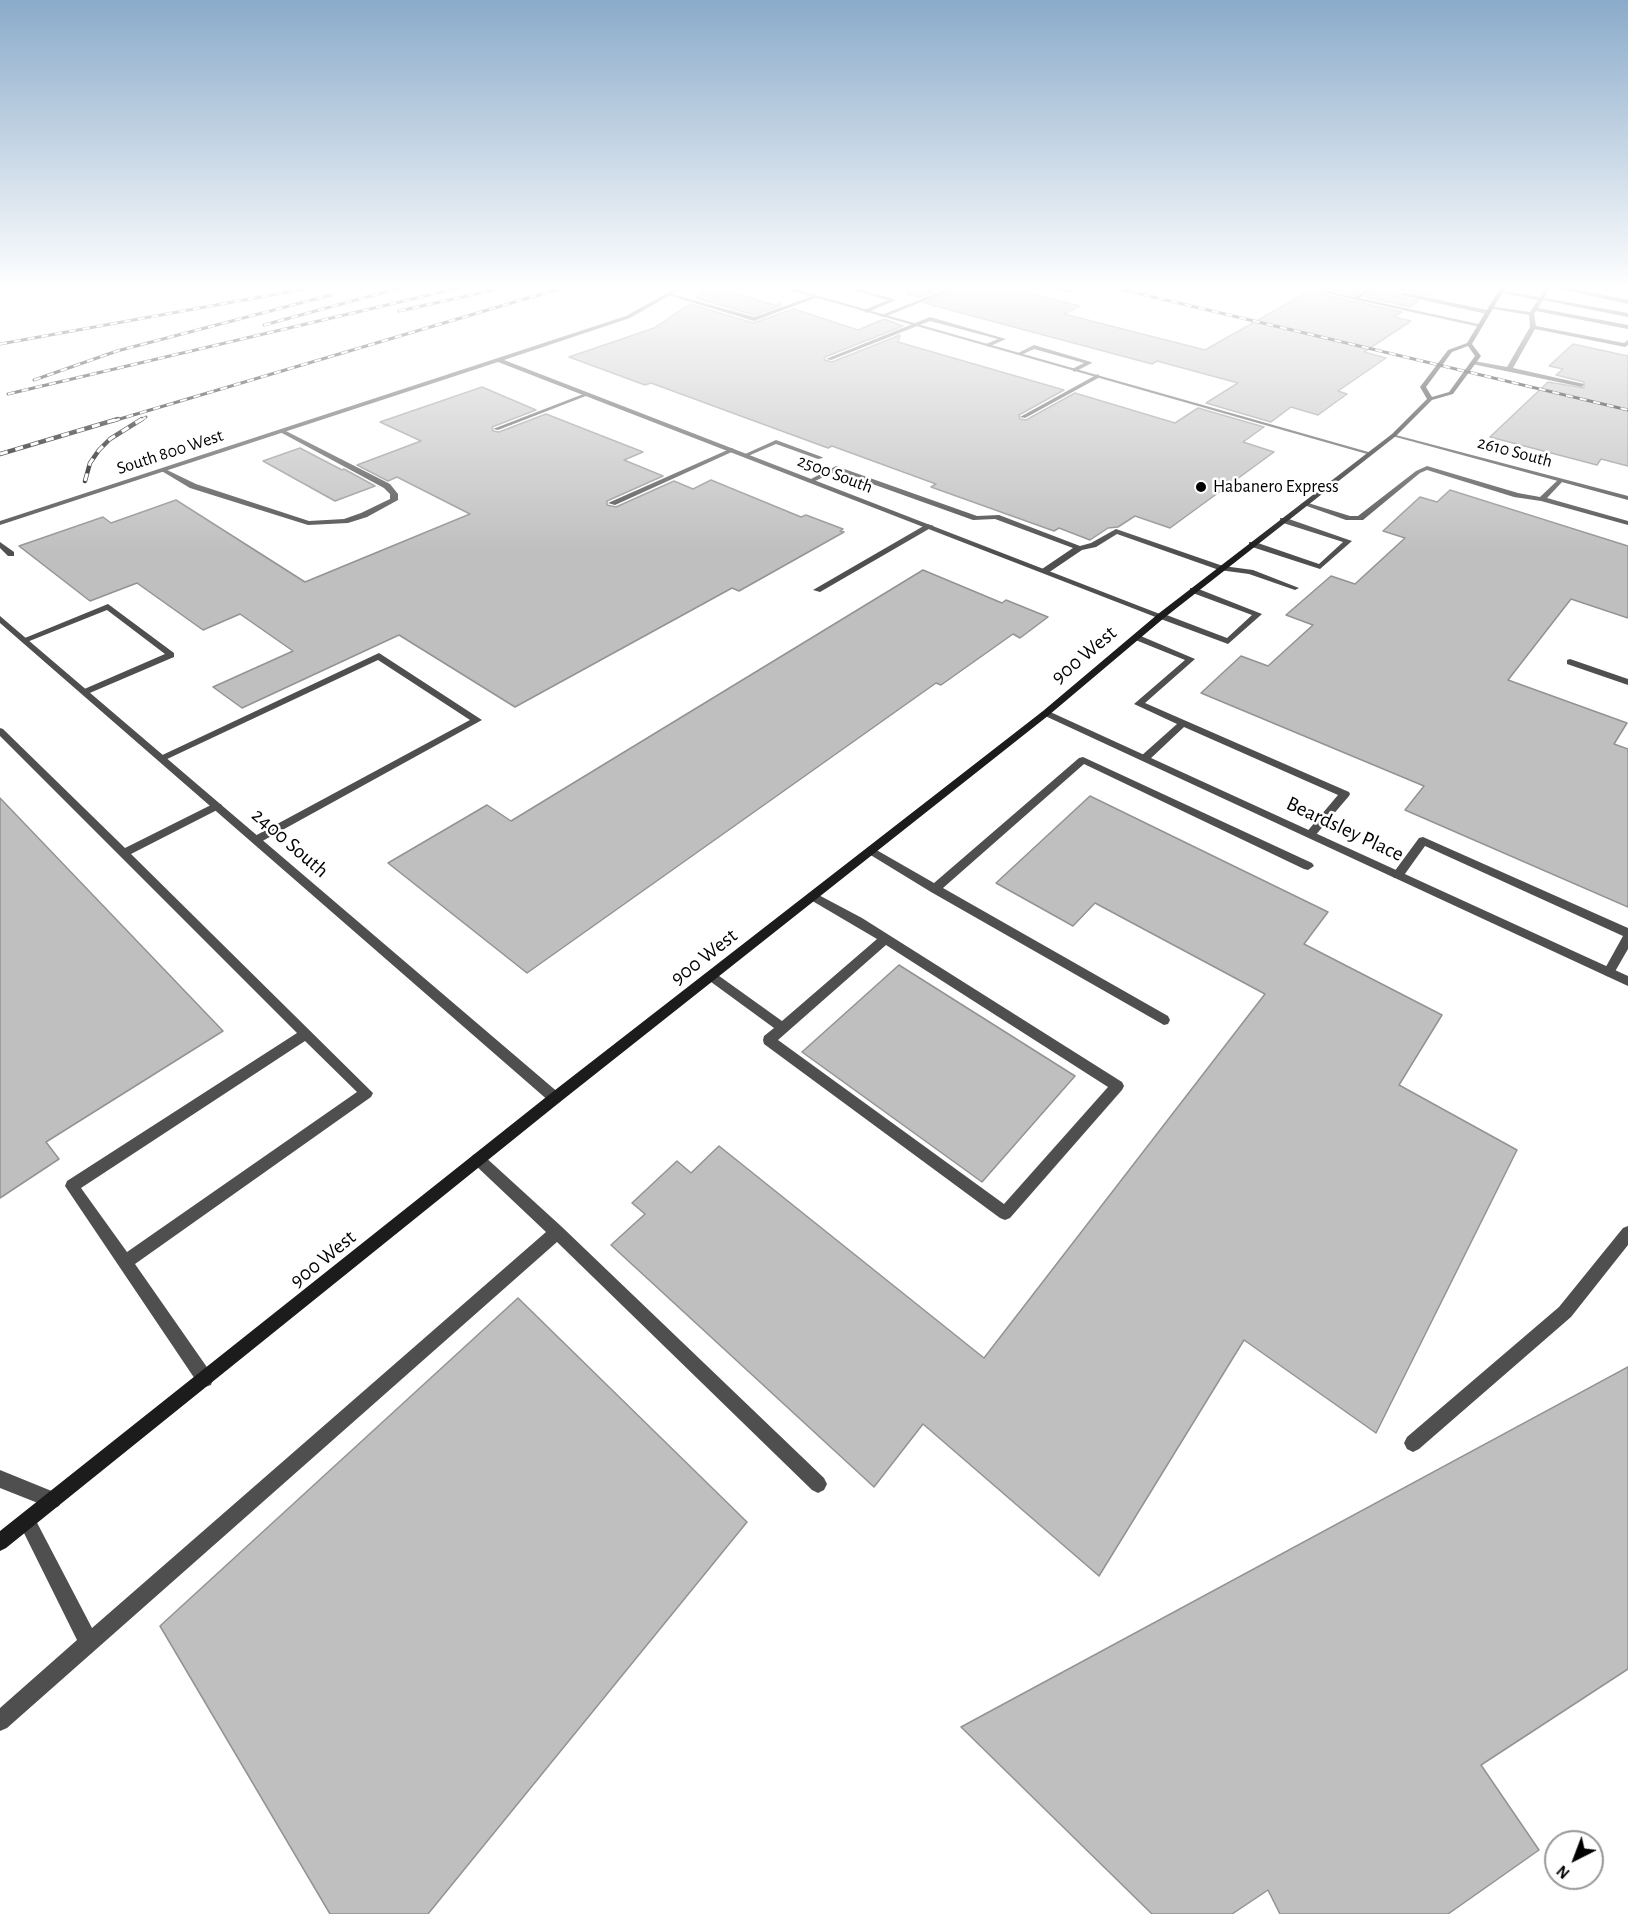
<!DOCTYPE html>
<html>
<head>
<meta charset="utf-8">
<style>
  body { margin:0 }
  #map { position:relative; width:1628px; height:1914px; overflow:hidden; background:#fff; font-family:"Alegreya Sans",sans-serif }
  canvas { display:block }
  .north { position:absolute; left:1544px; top:1830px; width:60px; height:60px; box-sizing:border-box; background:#fff; border:2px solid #999; border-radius:50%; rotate:222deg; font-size:16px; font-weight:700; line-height:24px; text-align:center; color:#000 }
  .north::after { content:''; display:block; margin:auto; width:21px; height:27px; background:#000; clip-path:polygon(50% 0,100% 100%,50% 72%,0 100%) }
</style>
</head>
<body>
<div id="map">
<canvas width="1628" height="1914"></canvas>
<div class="north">N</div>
</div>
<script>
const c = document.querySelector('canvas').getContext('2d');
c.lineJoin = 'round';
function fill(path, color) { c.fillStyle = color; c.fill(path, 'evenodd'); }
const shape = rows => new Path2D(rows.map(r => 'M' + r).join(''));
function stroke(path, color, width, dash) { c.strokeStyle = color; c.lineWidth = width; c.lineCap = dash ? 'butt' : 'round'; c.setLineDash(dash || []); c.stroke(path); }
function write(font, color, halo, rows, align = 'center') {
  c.font = font + ' "Alegreya Sans",sans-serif'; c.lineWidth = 5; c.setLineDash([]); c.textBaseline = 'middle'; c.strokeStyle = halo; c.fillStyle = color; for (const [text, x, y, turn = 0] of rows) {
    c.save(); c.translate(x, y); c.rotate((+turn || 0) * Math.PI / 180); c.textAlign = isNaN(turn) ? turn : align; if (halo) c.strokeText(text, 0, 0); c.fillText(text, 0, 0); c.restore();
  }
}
const building = shape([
  [908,285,950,285,920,297,907,294,908,285],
  [966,285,995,285,1080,306,1064,314,1205,350,1320,285,1368,285,1354,295,1325,288,1319,292,1321,294,1402,312,1394,317,1411,321,1364,352,1386,358,1338,391,1347,394,1318,415,1291,407,1271,422,1206,403,1238,383,1157,361,1152,364,924,303,966,285],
  [1376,285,1443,285,1428,295,1401,290,1398,294,1400,297,1418,301,1410,307,1365,297,1376,290,1376,285],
  [710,286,778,306,778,303,782,305,754,315,696,298,710,286],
  [690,304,753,323,794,309,858,330,884,319,903,326,825,357,824,360,832,362,900,335,898,342,1064,390,1019,415,1020,419,1026,420,1075,393,1175,423,1198,408,1264,427,1243,442,1274,452,1170,528,1135,516,1118,527,1108,528,1090,540,1059,528,1054,531,931,487,936,484,832,446,828,448,651,383,645,385,569,357,654,328,690,304],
  [1573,344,1628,356,1628,466,1601,459,1597,465,1490,437,1548,382,1584,388,1584,382,1556,375,1563,369,1549,366,1573,344],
  [482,387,536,410,492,427,493,431,499,432,546,414,643,452,624,460,663,476,607,501,607,505,616,507,674,481,693,489,711,480,801,517,806,515,843,529,840,531,844,532,739,591,732,588,515,707,399,635,242,708,213,687,293,651,240,614,203,630,137,583,90,601,19,546,103,517,111,523,176,500,305,582,470,514,397,477,388,481,357,465,421,441,380,422,482,387],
  [300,448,342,470,344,469,375,486,335,501,263,461,300,448],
  [1450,490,1628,546,1628,618,1571,599,1508,680,1627,723,1614,744,1628,749,1628,907,1405,810,1424,786,1201,693,1241,656,1268,666,1313,625,1286,615,1331,576,1355,584,1405,538,1383,531,1420,497,1437,502,1450,490],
  [923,570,1002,603,1006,600,1048,617,1020,638,1013,634,941,685,936,683,527,973,388,863,487,805,511,821,923,570],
  [1090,796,1328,912,1304,944,1442,1015,1399,1085,1517,1150,1376,1433,1244,1340,1099,1576,923,1424,874,1487,611,1245,645,1214,632,1203,677,1161,691,1173,719,1146,984,1358,1265,994,1095,903,1073,926,996,883,1090,796],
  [0,798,223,1031,46,1142,59,1159,0,1198,0,798],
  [899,965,1075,1076,982,1182,802,1052,899,965],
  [518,1298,747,1522,428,1914,330,1914,160,1626,518,1298],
  [1628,1367,1628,1669,1481,1765,1539,1850,1448,1914,1280,1914,1268,1890,1232,1914,1152,1914,961,1727,1628,1367]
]);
fill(building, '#bfbfbf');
stroke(building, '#939393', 1.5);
fill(shape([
  [836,285,844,285,896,300,866,313,864,310,888,300,836,285],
  [957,285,964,285,884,317,879,316,957,285],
  [1042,285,1051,285,1072,291,1069,293,1042,285],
  [1373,285,1375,288,1359,298,1483,325,1480,327,1321,292,1324,290,1354,297,1373,285],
  [1547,285,1564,287,1571,285,1569,288,1628,300,1628,304,1551,287,1544,298,1628,313,1628,317,1543,300,1538,308,1628,325,1628,329,1536,311,1534,314,1536,326,1624,343,1628,340,1628,345,1625,347,1535,329,1513,368,1584,384,1582,387,1472,364,1474,361,1507,367,1530,327,1529,315,1487,308,1490,306,1530,312,1538,300,1501,293,1499,290,1540,297,1547,285],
  [1402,292,1487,310,1490,312,1487,314,1400,295,1402,292],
  [668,293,754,317,813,296,818,297,754,321,668,295,668,293],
  [930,317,1006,339,988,347,986,344,998,339,930,321,831,360,826,359,930,317],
  [1034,345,1091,362,1092,363,1074,372,1072,369,1084,363,1034,349,1021,355,1016,354,1034,345],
  [1098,374,1100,377,1025,418,1020,417,1098,374],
  [586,393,591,394,498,430,493,429,586,393],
  [282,429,390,484,398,494,398,500,367,517,348,523,308,525,190,488,160,470,165,469,196,484,309,521,344,519,361,513,390,499,390,494,384,488,280,432,279,431,282,429],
  [776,440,822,457,823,458,818,459,776,444,748,456,743,455,776,440],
  [732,448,735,450,734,451,615,505,608,503,732,448],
  [836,466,977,516,999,515,1080,546,1091,543,1116,529,1223,566,1253,570,1299,588,1295,590,1249,574,1219,570,1117,534,1096,547,1082,550,1048,573,1042,573,1042,569,1073,548,995,519,973,520,836,471,813,482,807,481,836,466],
  [1427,466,1518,493,1540,497,1559,479,1563,479,1563,481,1547,498,1628,521,1628,525,1541,501,1514,497,1427,470,1420,473,1363,520,1346,520,1301,504,1305,502,1350,516,1358,516,1416,471,1427,466],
  [1280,518,1286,518,1352,541,1320,569,1249,546,1249,542,1255,542,1319,564,1343,542,1280,522,1280,518],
  [927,524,934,526,820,592,813,590,927,524],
  [0,542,14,552,14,556,8,556,0,548,0,542],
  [1190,588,1196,588,1262,614,1228,644,1158,618,1158,614,1164,614,1227,638,1252,615,1190,592,1190,588],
  [108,604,174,653,174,657,85,695,80,692,82,690,165,654,107,610,27,642,20,640,108,604],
  [1136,634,1195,659,1145,703,1349,792,1350,794,1349,796,1314,837,1310,838,1305,834,1338,795,1184,727,1149,760,1141,760,1141,756,1177,724,1134,704,1185,660,1133,639,1132,637,1136,634],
  [379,653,482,720,257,844,252,840,253,837,470,720,378,660,165,760,161,761,156,758,379,653],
  [1570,659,1628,679,1628,685,1567,664,1567,660,1570,659],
  [0,728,3,729,125,848,213,804,221,804,222,806,221,808,131,854,373,1093,371,1097,135,1264,211,1373,213,1379,211,1385,205,1387,199,1385,65,1186,67,1181,297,1033,0,736,0,728],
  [305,1041,357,1092,127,1252,81,1188,305,1041],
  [1083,757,1312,863,1314,866,1308,870,1304,869,1084,764,943,888,1168,1016,1170,1020,1168,1024,1164,1025,931,892,864,851,869,847,873,848,934,883,1079,758,1083,757],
  [1423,837,1628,928,1628,949,1613,975,1609,977,1605,975,1603,972,1623,936,1425,846,1402,878,1394,878,1392,875,1394,872,1419,838,1423,837],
  [813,892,862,918,1122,1082,1124,1086,1122,1090,1010,1218,1005,1220,1000,1218,764,1044,763,1040,764,1036,774,1028,707,979,705,976,707,973,715,973,782,1021,877,939,809,899,807,896,809,893,813,892],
  [886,945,1108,1087,1004,1204,778,1040,886,945],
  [478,1153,483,1155,562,1227,824,1478,827,1484,824,1490,818,1493,812,1490,557,1242,7,1728,0,1731,0,1708,77,1640,21,1527,18,1521,21,1515,27,1512,33,1515,92,1628,546,1232,473,1163,471,1159,473,1155,478,1153],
  [1628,1226,1628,1245,1571,1317,1419,1449,1413,1452,1407,1449,1404,1443,1407,1437,1559,1307,1623,1228,1628,1226],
  [0,1470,59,1494,62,1500,59,1506,53,1509,0,1488,0,1470]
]), '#4f4f4f');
fill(shape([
  [682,285,688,285,630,318,504,360,1165,616,1158,618,498,362,0,525,0,521,626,316,682,285],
  [772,285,780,285,1372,453,1367,454,772,285],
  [1392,434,1628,496,1628,500,1392,436,1392,434],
  [0,616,560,1094,562,1098,560,1102,555,1104,550,1102,0,623,0,616],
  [1046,710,1628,976,1628,986,1043,715,1041,713,1046,710]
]), '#4f4f4f');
fill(shape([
  [1502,285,1507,285,1472,344,1481,356,1453,394,1432,400,1396,436,1164,618,1049,715,560,1102,6,1548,0,1551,0,1531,550,1094,1043,711,1158,614,1392,434,1427,399,1420,387,1448,350,1467,343,1502,285],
  [1468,346,1475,356,1449,392,1432,397,1426,387,1452,352,1468,346]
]), '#1c1c1c');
const railFar1 = shape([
  [1103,285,1628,410],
  [399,311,517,285],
  [264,325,411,285],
  [0,344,327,285],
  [34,380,117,351,331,295],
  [8,394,472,285],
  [113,421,572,285],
  [140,421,146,417]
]);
const rail = shape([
  [0,454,118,419],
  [85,481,90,463,99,450,110,439,142,419]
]);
stroke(railFar1, '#000', 3);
stroke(rail, '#000', 4.5);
stroke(railFar1, '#fff', 2, [7]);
stroke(rail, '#fff', 3, [8]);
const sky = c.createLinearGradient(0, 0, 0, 553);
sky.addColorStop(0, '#8aabca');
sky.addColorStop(0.52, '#fff');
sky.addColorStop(1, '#ffffff00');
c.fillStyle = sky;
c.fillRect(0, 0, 1628, 553);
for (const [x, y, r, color] of [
  [1201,487,6,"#000"]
]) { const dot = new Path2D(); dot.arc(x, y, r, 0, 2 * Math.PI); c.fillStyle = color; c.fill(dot); stroke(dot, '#fff', 2); }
write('18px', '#000', '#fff', [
  ["South 800 West",170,452,-18],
  ["2610 South",1515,452,15],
  ["2500 South",835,474,21]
]);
write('18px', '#000', '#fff', [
  ["Habanero Express",1213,487]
], 'left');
write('21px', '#000', '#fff', [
  ["900 West",1084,655,-40],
  ["Beardsley Place",1345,829,25],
  ["2400 South",290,843,41],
  ["900 West",704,957,-38],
  ["900 West",323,1259,-39]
]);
</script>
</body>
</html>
